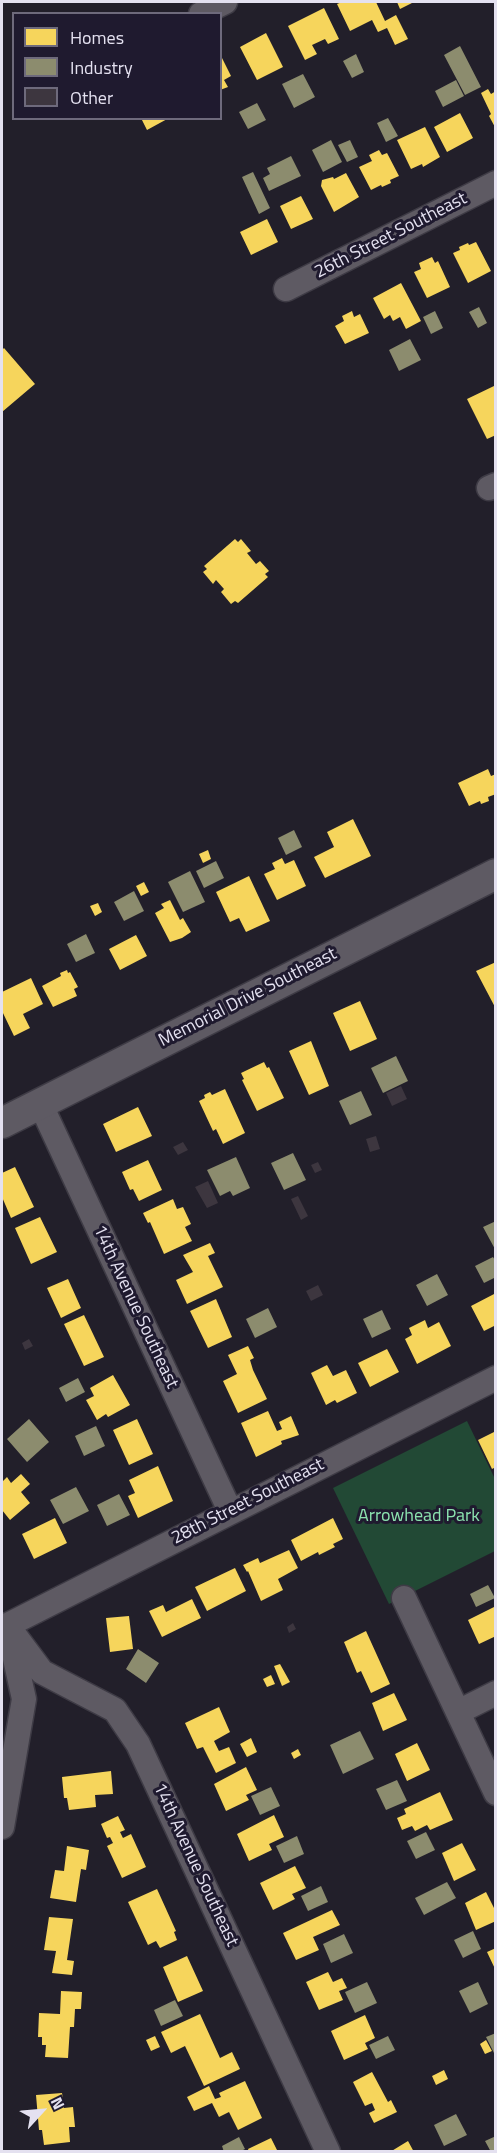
<!DOCTYPE html>
<html>
<head>
<meta charset="utf-8">
<style>
  body { margin:0 }
  #map { position:relative; width:497px; height:2153px; overflow:hidden; background:#221f2a; font-family:"Titillium Web",sans-serif }
  canvas { display:block }
  .frame { position:absolute; inset:0; border:3px solid #e4e1f0; pointer-events:none }
  .legend { position:absolute; left:12px; top:12px; width:210px; height:108px; box-sizing:border-box; background:#1f1a2f; border:2px solid #6e6a7c; margin:0; padding:8px 10px; list-style:none; font-size:18px; color:#e4e1f0 }
  .legend li { display:flex; align-items:center; gap:12px; height:30px }
  .legend b { width:30px; border:2px solid #6e6a7c }
  .north { position:absolute; left:12px; top:2081px; width:60px; height:60px; -webkit-text-stroke:4px #1f1a2f; paint-order:stroke; rotate:64deg; font-size:16px; font-weight:700; line-height:24px; text-align:center; color:#e4e1f0 }
  .north::after { content:''; display:block; margin:auto; width:21px; height:27px; background:#e4e1f0; clip-path:polygon(50% 0,100% 100%,50% 72%,0 100%) }
</style>
</head>
<body>
<div id="map">
<canvas width="497" height="2153"></canvas>
<div class="frame"></div>
<ul class="legend">
<li><b style="height:16px;background:#f6d55c"></b>Homes</li>
<li><b style="height:16px;background:#8c8c6e"></b>Industry</li>
<li><b style="height:16px;background:#3d363f"></b>Other</li>
</ul>
<div class="north">N</div>
</div>
<script>
const c = document.querySelector('canvas').getContext('2d');
c.lineJoin = 'round';
function fill(path, color) { c.fillStyle = color; c.fill(path, 'evenodd'); }
const shape = rows => new Path2D(rows.map(r => 'M' + r).join(''));
function stroke(path, color, width, dash) { c.strokeStyle = color; c.lineWidth = width; c.lineCap = dash ? 'butt' : 'round'; c.setLineDash(dash || []); c.stroke(path); }
function write(font, color, halo, rows, align = 'center') {
  c.font = font + ' "Titillium Web",sans-serif'; c.lineWidth = 6; c.setLineDash([]); c.textBaseline = 'middle'; c.strokeStyle = halo; c.fillStyle = color; for (const [text, x, y, turn = 0] of rows) {
    c.save(); c.translate(x, y); c.rotate((+turn || 0) * Math.PI / 180); c.textAlign = isNaN(turn) ? turn : align; if (halo) c.strokeText(text, 0, 0); c.fillText(text, 0, 0); c.restore();
  }
}
fill(shape([
  [467,1421,495,1479,495,1551,389,1604,333,1488]
]), '#224935');
fill(shape([
  [342,2,376,2,385,21,396,15,408,39,395,45,387,28,378,32,372,20,350,31,337,4],
  [397,2,411,2,412,3,400,9],
  [324,8,339,39,328,44,325,39,312,45,317,54,305,60,288,26],
  [266,33,283,67,257,80,240,47],
  [220,54,231,76,224,80,228,87,220,90],
  [488,89,491,94,496,91,496,129,489,116,491,114,481,93],
  [460,113,473,138,447,152,434,127],
  [141,118,169,118,147,130],
  [425,127,440,157,423,167,422,164,411,169,397,140],
  [379,150,382,155,387,153,399,176,390,180,391,183,382,187,381,185,371,190,359,167,372,161,369,155],
  [346,173,359,197,334,212,321,186,322,180,333,177,334,179],
  [301,196,313,219,291,229,280,206],
  [267,219,278,242,251,255,240,232],
  [476,242,491,271,468,283,453,253,460,250,459,247,468,243,469,245],
  [432,257,435,263,438,261,450,287,427,298,414,272,421,269,419,263],
  [401,283,421,321,406,329,400,317,393,321,390,315,384,319,373,298],
  [352,311,354,317,360,314,369,333,345,344,335,326,344,321,342,316],
  [4,348,35,384,2,412,2,350],
  [494,386,496,390,496,435,487,439,467,399],
  [235,539,238,542,241,539,251,551,247,553,256,564,260,561,269,571,265,574,268,577,238,603,235,601,231,604,221,592,224,589,216,580,213,584,203,572,207,569,204,566],
  [488,769,491,776,496,774,496,794,488,797,489,801,481,804,480,801,469,806,458,783],
  [353,819,371,856,325,878,314,857,334,847,327,832],
  [208,850,211,859,203,863,199,854],
  [282,858,285,864,294,860,306,886,277,900,264,874,275,869,272,863],
  [249,876,270,921,246,932,239,918,230,922,216,892],
  [144,882,149,892,141,896,136,886],
  [170,900,180,920,183,918,191,932,182,938,170,942,155,913,164,908,161,904],
  [98,903,102,912,95,916,90,906],
  [136,935,147,956,120,970,109,949],
  [496,962,496,1009,476,971],
  [67,970,68,973,70,972,78,987,74,989,77,996,53,1007,42,986,61,976,60,973],
  [31,978,43,1004,23,1014,30,1028,14,1036,2,1011,2,992],
  [360,1001,377,1039,350,1051,333,1013],
  [311,1041,329,1086,309,1095,289,1051],
  [264,1062,267,1068,269,1067,284,1098,257,1111,242,1080,244,1079,241,1073],
  [225,1089,245,1133,223,1144,216,1129,213,1131,199,1101,205,1098,204,1095,210,1092,212,1095],
  [138,1107,152,1136,116,1152,103,1124],
  [148,1160,162,1190,139,1201,133,1189,130,1190,122,1172],
  [15,1167,34,1207,11,1218,2,1197,2,1173],
  [173,1199,177,1209,183,1207,191,1224,185,1227,192,1241,164,1254,150,1222,148,1223,143,1213],
  [40,1217,57,1252,31,1264,15,1228],
  [210,1243,215,1253,208,1256,223,1287,187,1304,176,1280,193,1272,183,1255],
  [68,1279,81,1308,61,1318,47,1288],
  [496,1293,496,1325,484,1331,471,1306],
  [216,1299,232,1337,208,1348,190,1311],
  [84,1315,104,1357,84,1366,64,1324],
  [425,1320,428,1328,439,1322,451,1346,417,1364,405,1339,412,1335,409,1328],
  [248,1346,254,1358,250,1360,253,1370,267,1399,238,1413,223,1381,237,1374,228,1355],
  [387,1349,399,1372,370,1387,358,1363],
  [327,1365,333,1376,346,1370,357,1393,337,1403,335,1400,326,1405,311,1373],
  [113,1375,130,1405,108,1417,106,1414,97,1420,86,1400,94,1396,90,1388],
  [268,1411,277,1431,282,1429,279,1422,291,1416,299,1435,281,1441,282,1444,256,1457,241,1423],
  [137,1419,153,1454,129,1465,113,1430],
  [496,1431,496,1467,492,1469,478,1440],
  [158,1466,173,1501,138,1518,128,1496,135,1493,129,1480],
  [21,1474,30,1484,21,1492,30,1503,10,1520,2,1510,2,1482,7,1477,11,1483],
  [55,1518,67,1543,34,1559,22,1534],
  [333,1518,343,1539,333,1544,335,1547,319,1555,318,1552,301,1561,291,1540],
  [289,1550,298,1568,278,1579,283,1590,261,1601,248,1571,247,1572,243,1565,258,1558,260,1563],
  [235,1568,246,1591,207,1611,195,1587],
  [192,1599,201,1618,162,1637,149,1611,163,1605,166,1612],
  [496,1606,496,1636,479,1644,468,1620],
  [129,1616,133,1649,110,1652,106,1618],
  [366,1631,390,1684,371,1693,361,1671,357,1673,344,1642],
  [280,1664,290,1682,282,1686,274,1666],
  [271,1675,275,1684,267,1687,263,1679],
  [394,1693,407,1720,383,1731,372,1703],
  [219,1707,230,1732,214,1741,219,1751,229,1747,236,1763,216,1773,203,1747,197,1749,185,1723],
  [251,1738,257,1752,247,1757,240,1744],
  [417,1743,430,1770,407,1781,395,1754],
  [298,1749,301,1755,294,1759,291,1753],
  [246,1767,257,1790,246,1795,249,1800,226,1811,214,1784],
  [111,1771,113,1794,95,1795,96,1807,69,1810,67,1798,64,1798,62,1777],
  [440,1792,453,1820,430,1830,427,1825,415,1831,412,1826,402,1830,397,1818,406,1814,404,1809],
  [274,1815,284,1837,269,1844,272,1850,249,1861,237,1834],
  [118,1816,125,1830,120,1832,123,1838,131,1834,146,1867,122,1878,107,1846,113,1843,110,1837,107,1838,101,1824],
  [462,1843,476,1870,454,1881,442,1853],
  [67,1846,89,1850,86,1870,81,1869,76,1902,50,1898,55,1870,64,1871],
  [295,1866,306,1888,292,1894,295,1899,273,1910,260,1883],
  [157,1889,176,1931,174,1932,177,1940,160,1948,156,1941,148,1945,128,1902],
  [486,1892,496,1912,496,1921,476,1930,465,1903],
  [332,1910,340,1925,313,1937,319,1950,296,1960,283,1933],
  [49,1917,73,1919,67,1960,74,1961,72,1975,52,1973,56,1951,44,1950],
  [496,1948,496,1971,487,1952],
  [187,1956,203,1991,178,2002,163,1967],
  [328,1972,333,1982,342,1978,347,1988,339,1991,343,2000,319,2010,306,1982],
  [61,1991,82,1992,81,2009,75,2009,74,2027,70,2027,68,2058,45,2057,46,2045,42,2045,42,2037,38,2037,39,2013,60,2014],
  [200,2014,220,2058,232,2052,240,2069,204,2086,185,2046,171,2053,161,2032],
  [365,2015,375,2038,365,2043,368,2049,344,2060,331,2031],
  [155,2036,160,2047,151,2051,146,2040],
  [486,2040,492,2051,485,2054,480,2044],
  [444,2070,448,2079,436,2085,432,2076],
  [372,2072,388,2102,391,2100,397,2112,374,2123,369,2113,375,2110,372,2103,365,2106,353,2082],
  [245,2081,262,2118,238,2130,229,2112,219,2117,212,2103,194,2111,187,2097,209,2086,215,2099,221,2097,219,2093],
  [62,2093,64,2108,73,2107,75,2127,69,2127,70,2142,44,2145,42,2130,39,2130,36,2095],
  [271,2138,278,2152,249,2152,248,2149],
  [408,2141,414,2152,390,2152]
]), '#f6d55c');
fill(shape([
  [460,46,481,87,465,95,444,55],
  [356,54,364,72,352,78,343,61],
  [303,74,315,97,294,108,282,84],
  [456,80,464,96,443,107,435,91],
  [257,103,266,120,248,129,239,112],
  [388,118,398,136,386,142,377,123],
  [331,140,342,162,323,172,312,150],
  [350,140,358,157,347,162,338,145],
  [291,156,301,176,269,191,263,178,270,174,267,168],
  [253,172,270,208,259,214,242,177],
  [479,307,487,323,478,328,469,312],
  [435,311,443,328,431,334,423,317],
  [410,339,421,360,399,371,389,350],
  [294,830,302,847,286,855,278,838],
  [216,861,224,878,204,888,196,871],
  [190,871,205,902,183,912,168,882],
  [134,891,144,911,124,921,114,902],
  [86,934,95,953,76,962,67,944],
  [396,1056,408,1081,383,1093,371,1068],
  [361,1091,372,1115,350,1125,339,1101],
  [293,1153,306,1180,284,1190,271,1163],
  [236,1157,250,1188,233,1196,230,1191,220,1196,207,1170],
  [496,1221,496,1251,483,1227],
  [493,1257,496,1262,496,1277,484,1283,475,1266],
  [437,1274,448,1295,427,1306,416,1285],
  [268,1308,277,1327,255,1338,246,1319],
  [382,1310,391,1329,372,1338,363,1319],
  [78,1378,85,1392,66,1402,59,1388],
  [29,1419,49,1442,27,1462,7,1439],
  [96,1426,105,1446,84,1456,75,1436],
  [76,1487,89,1511,63,1524,50,1500],
  [119,1494,130,1515,107,1526,97,1505],
  [488,1585,495,1598,476,1607,470,1594],
  [138,1649,159,1663,146,1683,126,1669],
  [360,1731,374,1759,343,1774,330,1745],
  [397,1780,407,1801,386,1810,376,1789],
  [271,1787,280,1806,260,1815,251,1796],
  [426,1832,435,1850,416,1859,407,1841],
  [297,1836,304,1854,284,1863,276,1846],
  [447,1882,456,1898,424,1915,415,1898],
  [321,1886,328,1902,308,1911,301,1896],
  [473,1931,481,1949,463,1958,454,1940],
  [344,1934,353,1953,331,1963,323,1944],
  [367,1982,377,2003,355,2013,345,1992],
  [478,1982,488,2004,470,2013,459,1991],
  [175,2000,183,2016,161,2026,154,2010],
  [496,2033,496,2057,486,2037],
  [388,2036,395,2050,376,2059,369,2045],
  [456,2114,467,2135,444,2146,434,2125],
  [496,2136,496,2152,491,2152,485,2141],
  [239,2137,245,2149,239,2152,224,2152,222,2146]
]), '#8c8c6e');
fill(shape([
  [401,1086,407,1099,392,1106,386,1093],
  [376,1136,380,1149,370,1152,366,1139],
  [183,1142,188,1150,178,1155,173,1147],
  [318,1162,322,1170,315,1173,311,1165],
  [208,1181,218,1203,207,1208,195,1187],
  [298,1196,308,1216,301,1220,291,1199],
  [318,1285,323,1295,311,1301,306,1291],
  [29,1339,33,1346,25,1350,22,1343],
  [293,1623,296,1629,289,1633,287,1627]
]), '#3d363f');
const minor = shape([
  [201,14,225,2],
  [286,289,496,183],
  [489,488,496,485],
  [40,1103,230,1511],
  [404,1598,496,1793],
  [7,1625,42,1672,115,1710,138,1744,328,2152],
  [2,1628,496,1378],
  [458,1712,496,1693],
  [2,1827,24,1699,10,1636]
]);
const tertiary = shape([
  [2,1123,496,874]
]);
stroke(minor, '#3e3b45', 27);
stroke(tertiary, '#3e3b45', 33);
stroke(minor, '#5e5a63', 24);
stroke(tertiary, '#5e5a63', 30);
write('18px', '#e4e1f0', '#1f1a2f', [
  ["26th Street Southeast",391,236,-27],
  ["Memorial Drive Southeast",248,998,-27],
  ["14th Avenue Southeast",135,1307,65],
  ["28th Street Southeast",248,1502,-27],
  ["14th Avenue Southeast",195,1865,65]
]);
write('18px', '#8ce3af', '#1f1a2f', [
  ["Arrowhead Park",419,1517]
]);
</script>
</body>
</html>
